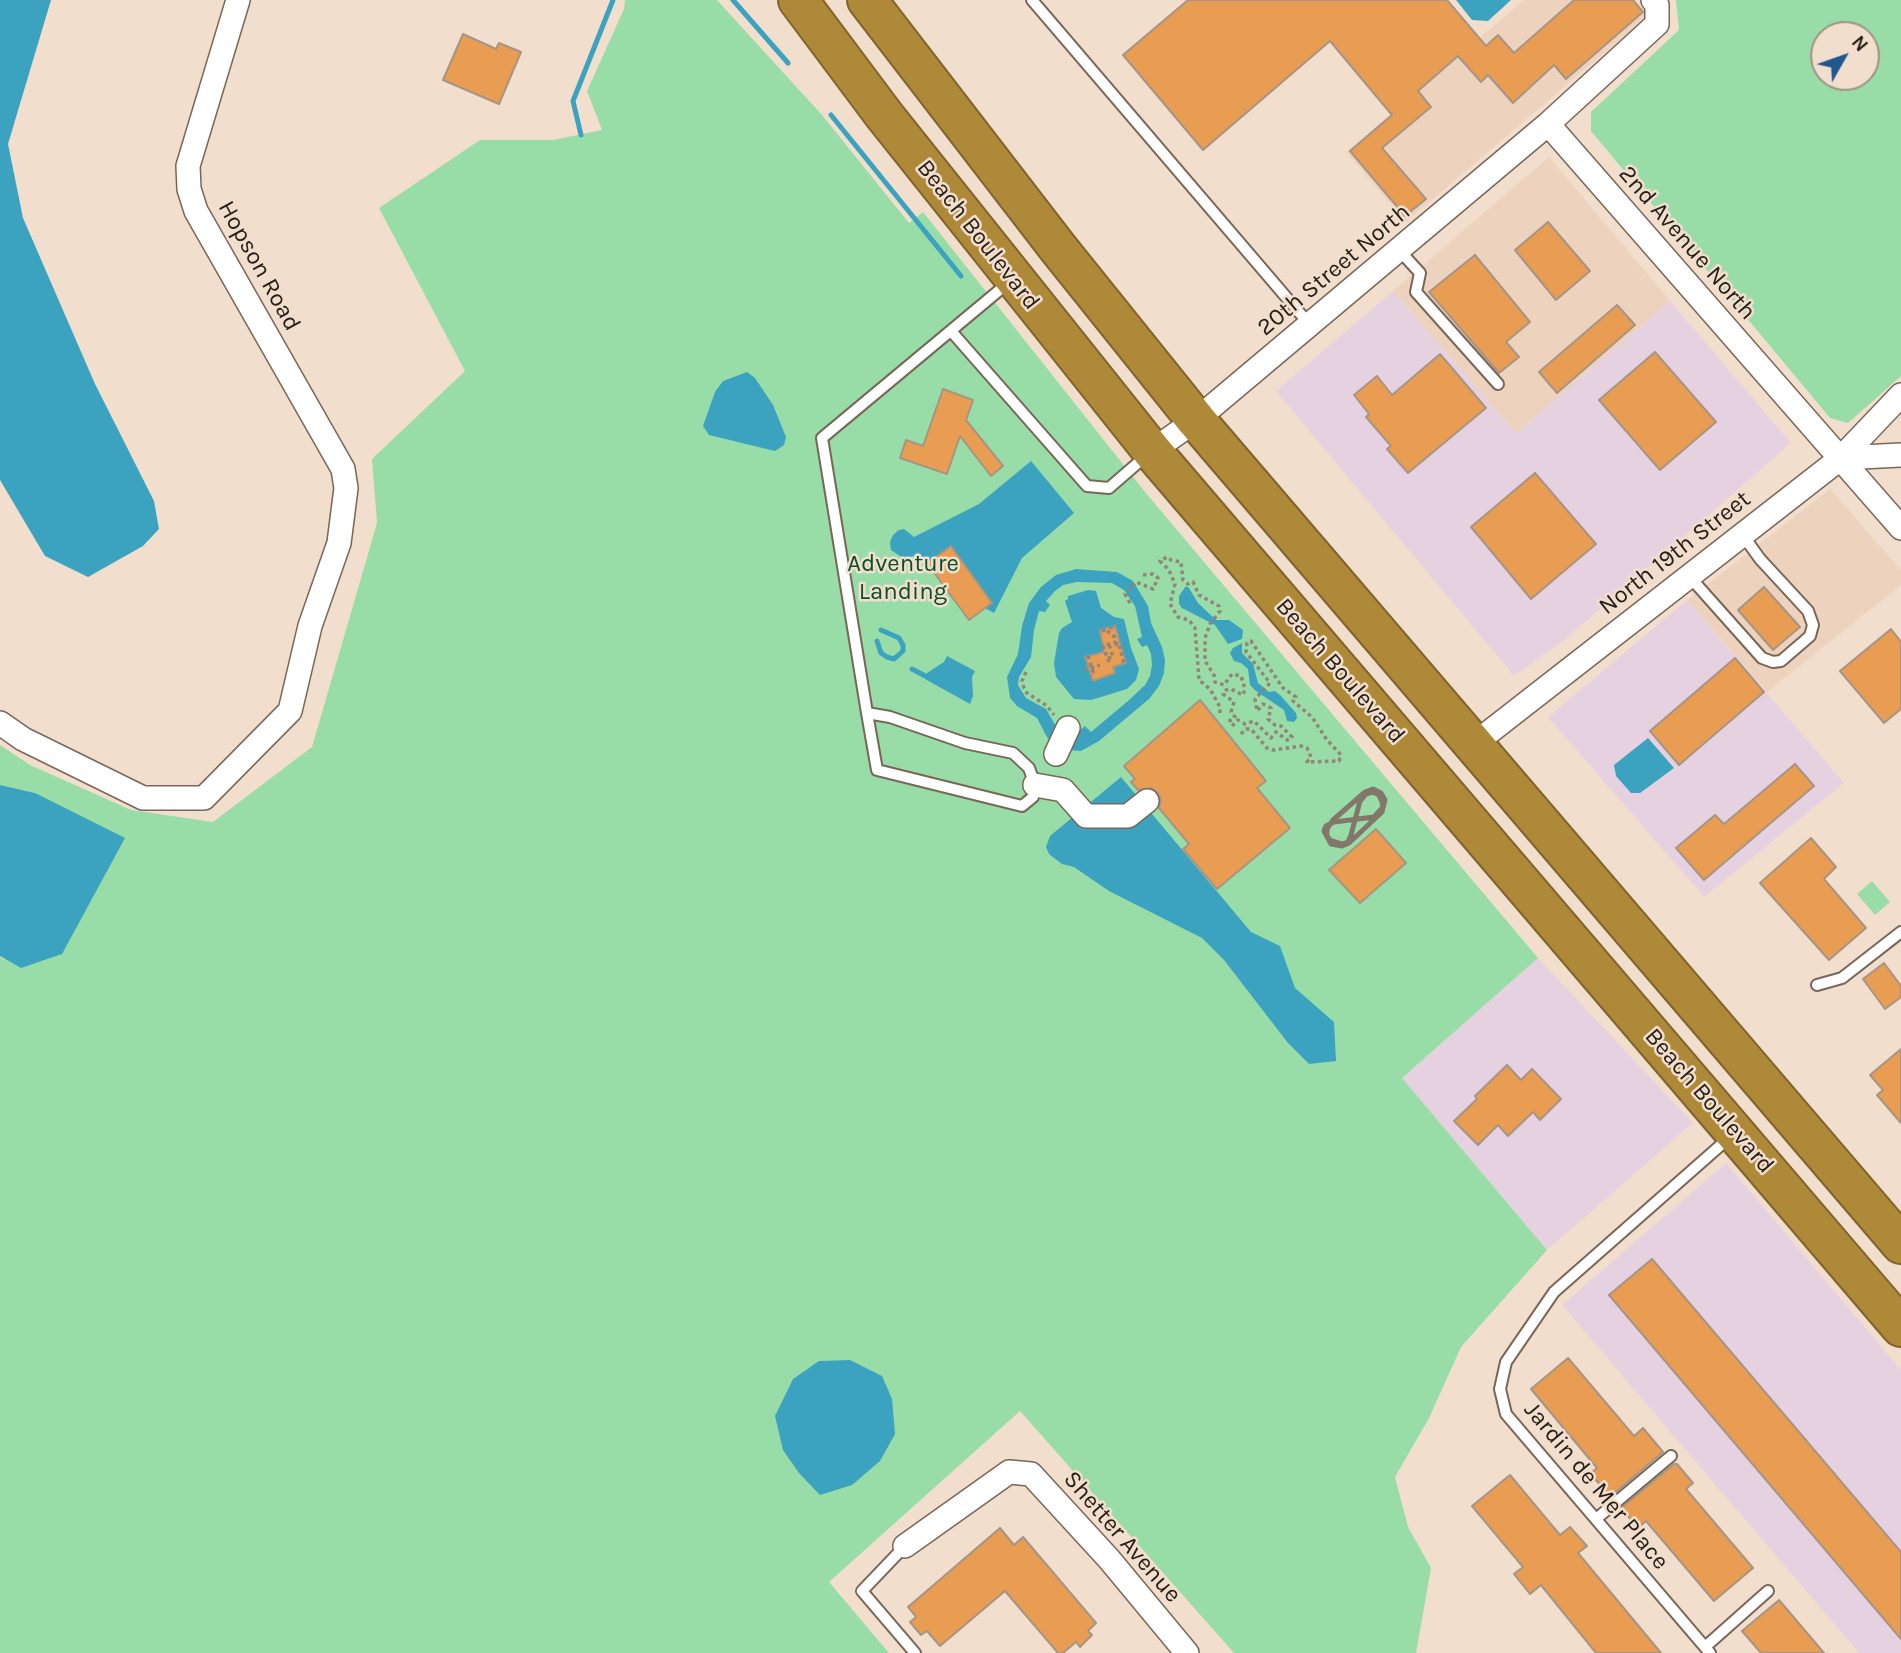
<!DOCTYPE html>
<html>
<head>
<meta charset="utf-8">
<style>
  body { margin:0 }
  #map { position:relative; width:1901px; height:1653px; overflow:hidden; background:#f2decd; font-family:Karla,sans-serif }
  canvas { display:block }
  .north { position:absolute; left:1810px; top:21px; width:70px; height:70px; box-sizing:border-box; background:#f2decd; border:2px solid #a19285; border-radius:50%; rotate:50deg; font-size:19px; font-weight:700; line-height:28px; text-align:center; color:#27201a }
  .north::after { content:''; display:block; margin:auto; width:24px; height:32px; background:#205890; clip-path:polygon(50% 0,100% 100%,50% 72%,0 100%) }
</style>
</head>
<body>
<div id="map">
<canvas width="1901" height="1653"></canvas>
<div class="north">N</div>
</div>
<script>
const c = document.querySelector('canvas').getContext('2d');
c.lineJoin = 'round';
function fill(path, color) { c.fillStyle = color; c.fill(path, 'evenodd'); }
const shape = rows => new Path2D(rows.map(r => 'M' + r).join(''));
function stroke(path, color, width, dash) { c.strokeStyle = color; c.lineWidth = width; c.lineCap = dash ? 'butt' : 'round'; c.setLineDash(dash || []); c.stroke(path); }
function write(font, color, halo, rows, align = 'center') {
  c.font = font + ' Karla,sans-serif'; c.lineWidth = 5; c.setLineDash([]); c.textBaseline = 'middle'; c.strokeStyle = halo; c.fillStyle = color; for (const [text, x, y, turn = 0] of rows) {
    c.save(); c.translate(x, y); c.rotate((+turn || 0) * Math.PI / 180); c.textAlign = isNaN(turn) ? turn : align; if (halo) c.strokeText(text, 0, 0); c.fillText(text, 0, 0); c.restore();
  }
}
fill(shape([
  [1393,291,1516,433,1670,301,1791,443,1567,638,1514,676,1276,391],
  [1687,600,1844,783,1704,897,1548,717],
  [1538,958,1693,1123,1547,1250,1402,1078],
  [1726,1163,1901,1370,1901,1653,1859,1653,1562,1305]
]), '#e6d1e0');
fill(shape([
  [1524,0,1635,0,1644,11,1645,18,1406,222,1346,152],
  [1549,157,1670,301,1516,433,1393,291],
  [1830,489,1901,570,1901,585,1767,692,1687,600]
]), '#edd3bd');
fill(shape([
  [625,0,717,0,822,115,909,223,923,212,1145,492,1538,958,1402,1078,1547,1250,1461,1347,1429,1418,1395,1477,1408,1527,1431,1568,1416,1653,1234,1653,1020,1411,829,1582,889,1653,0,1653,0,956,4,960,35,793,0,785,0,745,30,765,131,810,213,822,312,747,377,523,372,459,465,371,379,208,480,140,553,140,602,130,587,91,624,9],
  [1676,0,1901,0,1901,376,1848,423,1830,418,1591,131,1591,112,1679,30],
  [1866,35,1866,77,1824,77,1824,35],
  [1872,881,1890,902,1875,915,1857,894]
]), '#98dda8');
fill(shape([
  [0,0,51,0,8,144,23,218,95,384,154,501,159,529,143,546,88,577,45,556,0,480],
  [1456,0,1511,0,1488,21,1472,20],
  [747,372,755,378,773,405,786,437,784,445,775,451,709,435,703,426,715,392,723,381],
  [1031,461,1074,513,1022,558,994,613,985,608,992,602,951,546,927,563,920,555,903,558,891,550,890,542,893,535,899,530,904,529,914,537,979,504],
  [1076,569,1117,572,1133,581,1148,606,1151,623,1162,647,1165,660,1164,673,1159,686,1149,699,1099,741,1081,751,1068,750,1053,744,1047,737,1037,718,1017,706,1010,698,1007,677,1018,654,1022,626,1029,603,1041,587,1056,575],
  [1077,582,1112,583,1124,590,1135,606,1142,637,1137,639,1142,647,1147,645,1151,654,1152,665,1150,676,1145,685,1128,701,1091,732,1085,726,1073,736,1058,730,1046,709,1026,698,1018,685,1019,677,1031,657,1034,630,1039,611,1045,612,1050,605,1046,601,1055,591,1063,585],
  [1186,586,1189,588,1198,603,1216,620,1229,620,1243,630,1242,639,1228,644,1215,625,1182,608,1179,604,1179,596],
  [1088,590,1096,591,1101,608,1114,617,1124,619,1131,648,1139,669,1136,680,1127,689,1091,700,1074,699,1056,677,1054,663,1059,633,1062,628,1072,622,1065,601,1068,599,1068,596],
  [1242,643,1242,653,1253,664,1258,683,1269,692,1275,691,1281,696,1296,713,1297,718,1294,722,1287,721,1284,710,1256,691,1250,685,1248,669,1241,663,1234,661,1230,653,1233,648],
  [947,656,975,671,972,677,973,696,970,704,925,679,927,673,944,662],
  [1648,738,1674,768,1640,793,1631,793,1616,776,1614,765],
  [1121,777,1251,932,1280,946,1295,988,1334,1022,1336,1061,1309,1064,1288,1043,1224,960,1202,938,1109,891,1074,867,1062,864,1049,854,1046,847,1050,836],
  [0,785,35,793,125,838,62,954,21,968,0,956],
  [850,1360,882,1376,892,1399,895,1434,880,1461,852,1485,820,1495,799,1473,783,1450,775,1416,793,1379,819,1361]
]), '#3ba3c0');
stroke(shape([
  [733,0,788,63],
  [831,115,961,276],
  [581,135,573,101,613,0],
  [877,641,881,653,887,657,894,659,903,651,903,645,899,638,881,630],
  [912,669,931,679]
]), '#3ba3c0', 5);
const building = shape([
  [1188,0,1447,0,1486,46,1498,35,1514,53,1574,0,1633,0,1643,12,1566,79,1554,65,1513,103,1488,75,1481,82,1458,56,1418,91,1431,107,1382,148,1426,199,1405,216,1350,151,1392,115,1330,41,1203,150,1123,55,1188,0],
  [463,34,496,49,499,43,521,52,499,104,443,80,463,34],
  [1548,222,1590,271,1556,300,1515,250,1548,222],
  [1475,255,1530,322,1506,342,1519,357,1499,373,1429,292,1475,255],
  [1617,305,1635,325,1557,393,1539,372,1617,305],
  [1655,352,1716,422,1660,470,1599,400,1655,352],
  [1440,354,1486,408,1408,473,1387,449,1391,446,1366,417,1369,414,1354,395,1377,376,1392,395,1440,354],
  [943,389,973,400,966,420,1003,466,991,476,960,436,947,474,900,458,906,440,923,446,943,389],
  [1535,473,1596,544,1531,599,1471,527,1535,473],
  [951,546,992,603,969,620,927,563,951,546],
  [1764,587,1800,627,1773,650,1738,610,1764,587],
  [1115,626,1126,663,1113,667,1115,673,1093,681,1085,657,1104,652,1100,630,1115,626],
  [1891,629,1901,642,1901,709,1884,723,1840,671,1891,629],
  [1735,658,1764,692,1679,765,1650,731,1735,658],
  [1200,700,1266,781,1257,788,1290,828,1217,889,1183,849,1189,844,1159,808,1161,800,1158,793,1152,788,1138,790,1131,782,1135,779,1124,766,1200,700],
  [1795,764,1814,786,1704,880,1676,848,1715,815,1724,824,1795,764],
  [1376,829,1406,863,1360,903,1329,870,1376,829],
  [1811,838,1836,867,1824,879,1866,928,1829,960,1760,883,1811,838],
  [1884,963,1901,986,1901,997,1885,1009,1863,979,1884,963],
  [1901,1049,1901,1123,1877,1095,1883,1090,1870,1075,1901,1049],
  [1507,1065,1521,1080,1532,1069,1561,1099,1540,1120,1533,1112,1508,1136,1498,1125,1478,1145,1454,1121,1477,1099,1475,1096,1507,1065],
  [1652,1259,1901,1552,1901,1639,1609,1295,1652,1259],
  [1568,1358,1634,1436,1643,1428,1663,1452,1611,1496,1590,1474,1597,1468,1531,1389,1568,1358],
  [1674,1464,1677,1464,1693,1483,1686,1489,1753,1568,1714,1601,1646,1521,1638,1528,1621,1508,1674,1464],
  [1510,1475,1560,1535,1570,1527,1587,1546,1578,1553,1661,1653,1596,1653,1541,1585,1530,1594,1514,1574,1523,1567,1472,1506,1510,1475],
  [1000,1528,1014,1545,1023,1537,1096,1623,1088,1631,1092,1635,1080,1647,1076,1642,1063,1653,1058,1653,1005,1591,940,1646,927,1631,921,1635,910,1622,916,1617,908,1607,1000,1528],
  [1779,1600,1824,1653,1761,1653,1742,1631,1779,1600]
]);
fill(building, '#e99d53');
stroke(building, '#a69484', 2);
const lane = shape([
  [1032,0,1310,325],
  [1399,250,1420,273,1416,292,1498,384],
  [951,331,1087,486,1109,488,1147,455],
  [1689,576,1762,658,1773,662,1781,661,1810,636,1813,625,1808,611,1760,559,1742,534],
  [867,713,890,717,965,743,1013,753,1029,768,1035,785,1033,797,1022,806,877,770,867,713,822,438,1008,283],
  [1817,985,1842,978,1901,932],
  [1596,1519,1671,1456],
  [905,1546,862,1591,915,1653],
  [1705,1647,1768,1591],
  [1710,1653,1506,1414,1500,1389,1506,1362,1554,1292,1730,1137]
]);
const street = shape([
  [1548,124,1901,528],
  [1152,451,1196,420,1548,124,1657,24,1657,5,1653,0],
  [1841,458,1901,455],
  [0,723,23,739,143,798,204,798,290,711,310,626,339,543,346,488,343,469,196,211,189,189,188,166,238,0],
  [1474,744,1841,458,1901,395],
  [1056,754,1068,728],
  [1035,785,1063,790,1086,816,1128,816,1147,801],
  [905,1546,1009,1472,1031,1474,1109,1559,1187,1653]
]);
const highway = shape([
  [798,0,884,115,1152,451,1901,1327],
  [867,0,1058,248,1196,420,1901,1244]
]);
stroke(lane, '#786758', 14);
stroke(street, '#786758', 26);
stroke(highway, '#7f642d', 42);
stroke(shape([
  [1130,603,1125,594,1136,582,1153,589,1158,578,1153,574,1142,575],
  [1103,629,1104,633,1112,631,1111,627],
  [1116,642,1117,645,1119,644,1124,664],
  [1088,656,1093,672,1090,673],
  [1108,658,1113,657,1109,644],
  [1109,662,1103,646,1116,642,1112,631],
  [1084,670,1100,665],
  [1026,672,1022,681,1024,688,1027,693,1047,706,1054,715],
  [1220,713,1220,707,1210,689,1199,680,1195,628,1189,620,1178,617,1170,604,1175,584,1169,570,1160,561,1167,557,1171,560,1181,562,1183,580,1188,584,1193,582,1199,595,1219,606,1220,611,1210,624,1205,638,1205,661,1214,675,1215,682,1224,685,1232,674,1241,676,1245,689,1243,695,1231,689,1226,690,1223,694,1234,702,1231,712,1235,717,1228,722],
  [1232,726,1238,720,1245,724,1254,721,1271,738,1276,732,1287,740,1292,737,1281,726,1275,725,1268,719,1271,708,1263,704,1257,711,1255,699,1270,683,1246,652,1247,643,1251,641,1283,688,1296,697,1293,701,1312,717,1327,740,1341,755,1339,761,1307,762,1311,757,1307,748,1301,746,1273,750,1267,748,1251,729,1246,729,1240,735]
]), '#928478', 3.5, [3.5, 3.5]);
stroke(lane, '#fff', 10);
stroke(street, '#fff', 23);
stroke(highway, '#ae8937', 38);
stroke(shape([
  [1333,820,1365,792,1373,789,1381,793,1385,800,1382,812,1349,843,1342,846,1331,844,1324,831,1326,826,1334,822,1374,817,1383,807,1382,802,1379,795,1373,792,1366,794,1360,801,1351,835,1348,842,1342,844,1330,840,1327,836,1327,829,1333,820]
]), '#83776c', 5);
write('24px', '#27201a', '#f2decd', [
  ["Beach Boulevard",978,235,52],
  ["2nd Avenue North",1687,243,49],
  ["Hopson Road",259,266,61],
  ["20th Street North",1334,270,-40],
  ["North 19th Street",1675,553,-38],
  ["Beach Boulevard",1340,671,49],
  ["Beach Boulevard",1709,1101,49],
  ["Jardin de Mer Place",1596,1486,50],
  ["Shetter Avenue",1122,1537,49]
]);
write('24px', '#0b4f25', '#f2decd', [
  ["Adventure",903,564],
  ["Landing",903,592]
]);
</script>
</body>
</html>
